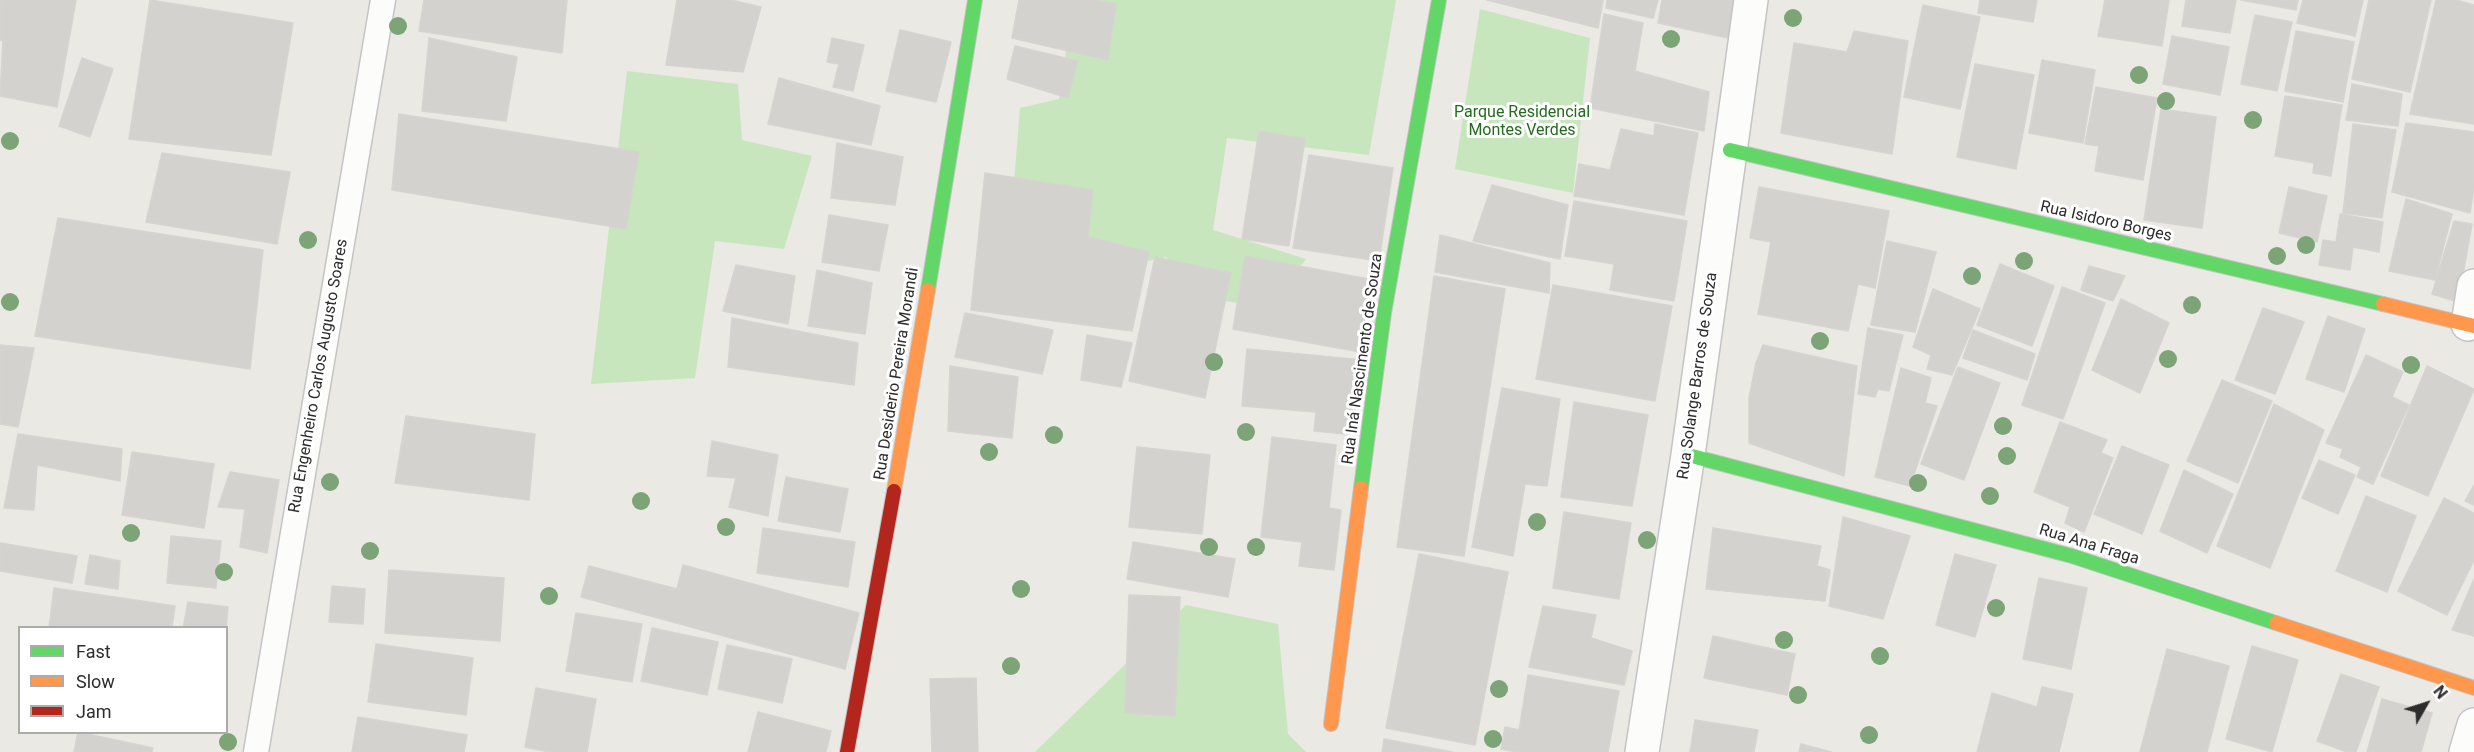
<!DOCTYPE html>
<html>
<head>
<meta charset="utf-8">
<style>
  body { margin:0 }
  #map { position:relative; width:2474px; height:752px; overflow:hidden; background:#eae9e4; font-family:Roboto,sans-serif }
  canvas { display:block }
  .legend { position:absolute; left:18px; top:626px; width:210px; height:108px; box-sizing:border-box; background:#fff; border:2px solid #ababab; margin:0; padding:8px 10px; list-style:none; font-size:18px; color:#2d2d2d }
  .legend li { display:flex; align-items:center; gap:12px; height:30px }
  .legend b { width:30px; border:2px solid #ababab }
  .north { position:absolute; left:2396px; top:674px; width:60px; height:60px; -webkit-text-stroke:4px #fff; paint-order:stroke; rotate:51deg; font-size:16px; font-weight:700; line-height:24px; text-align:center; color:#2d2d2d }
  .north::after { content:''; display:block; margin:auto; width:21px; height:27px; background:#2d2d2d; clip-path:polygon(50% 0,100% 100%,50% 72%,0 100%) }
</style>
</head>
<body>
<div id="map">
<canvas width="2474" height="752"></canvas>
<ul class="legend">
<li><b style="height:8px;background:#63d668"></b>Fast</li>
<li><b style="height:8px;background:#ff974d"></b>Slow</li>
<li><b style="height:8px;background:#b3261e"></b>Jam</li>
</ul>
<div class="north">N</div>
</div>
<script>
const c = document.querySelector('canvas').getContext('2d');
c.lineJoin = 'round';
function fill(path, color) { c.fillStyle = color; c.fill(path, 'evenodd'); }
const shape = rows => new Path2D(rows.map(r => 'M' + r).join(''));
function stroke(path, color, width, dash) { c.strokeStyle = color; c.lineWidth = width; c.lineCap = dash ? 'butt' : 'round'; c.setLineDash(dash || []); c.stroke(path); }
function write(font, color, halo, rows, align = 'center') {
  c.font = font + ' Roboto,sans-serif'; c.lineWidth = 6; c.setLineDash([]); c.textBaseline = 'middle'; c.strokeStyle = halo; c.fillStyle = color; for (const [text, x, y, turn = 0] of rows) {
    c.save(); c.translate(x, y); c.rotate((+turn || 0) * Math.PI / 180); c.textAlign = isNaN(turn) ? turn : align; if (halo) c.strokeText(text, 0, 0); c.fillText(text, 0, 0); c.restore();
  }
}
fill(shape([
  [1080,0,1396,0,1369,155,1227,138,1213,230,1306,259,1270,308,1199,297,1166,257,1113,269,1010,233,1020,108,1059,99,1066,51,1106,51],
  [1480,9,1590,38,1573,193,1455,169],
  [627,71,738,84,742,140,812,156,784,249,715,241,695,378,591,384],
  [1186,605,1278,624,1288,734,1306,752,1035,752]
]), '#c8e6be');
const building = shape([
  [0,0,76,0,57,107,0,96,3,41,0,40,0,0],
  [150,0,293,23,271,155,129,139,150,0],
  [424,0,567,0,562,53,419,31,424,0],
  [677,0,731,0,761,7,743,72,666,65,677,0],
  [1019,0,1095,0,1116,4,1108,60,1012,38,1019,0],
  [1487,0,1603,0,1598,28,1487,0],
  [1607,0,1658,0,1653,18,1606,8,1607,0],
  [1662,0,1734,0,1728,38,1658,23,1662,0],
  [1980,0,2037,0,2033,22,1978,13,1980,0],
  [2105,0,2169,0,2162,46,2098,36,2105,0],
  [2186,0,2236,0,2230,33,2182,26,2186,0],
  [2241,0,2298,0,2296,10,2241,0],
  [2303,0,2363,0,2355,36,2297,23,2303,0],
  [2369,0,2431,0,2410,92,2352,79,2369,0],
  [2436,0,2456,0,2474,5,2474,124,2410,114,2436,0],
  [1923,5,1980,17,1960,109,1904,97,1923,5],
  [1604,14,1643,23,1635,71,1709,92,1704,131,1590,108,1604,14],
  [2255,15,2292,22,2277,91,2241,84,2255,15],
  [900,30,951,42,936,102,886,91,900,30],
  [1854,31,1908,41,1892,154,1781,133,1794,43,1847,52,1854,31],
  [2296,31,2354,42,2343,102,2285,91,2296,31],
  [2172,36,2229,47,2220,95,2163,84,2172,36],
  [429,38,517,57,506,121,422,111,429,38],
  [832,38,864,45,853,91,833,87,839,64,827,62,832,38],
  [1015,46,1078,61,1068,98,1007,79,1015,46],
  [82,58,113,69,90,137,59,126,82,58],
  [2042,60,2095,70,2083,143,2029,133,2042,60],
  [1975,64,2034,75,2016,169,1957,157,1975,64],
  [779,78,880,106,871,145,768,124,779,78],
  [2352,84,2402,94,2398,126,2346,120,2352,84],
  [2096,87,2157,98,2143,180,2095,171,2099,146,2085,144,2096,87],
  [2285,96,2342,105,2331,176,2313,173,2314,163,2275,156,2285,96],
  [2161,109,2216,117,2202,228,2144,220,2161,109],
  [399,114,639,152,626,229,392,190,399,114],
  [2406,123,2474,132,2474,188,2470,213,2392,192,2406,123],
  [1655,124,1698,133,1684,215,1574,196,1579,164,1610,170,1621,129,1654,136,1655,124],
  [2353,124,2396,130,2382,218,2343,213,2353,124],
  [1259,131,1305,139,1289,246,1242,239,1259,131],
  [837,143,903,157,895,205,831,198,837,143],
  [162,153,290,172,277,244,146,222,162,153],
  [1309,155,1393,168,1379,261,1293,248,1309,155],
  [985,173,1093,190,1088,237,1149,252,1132,331,971,310,985,173],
  [1492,185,1568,205,1560,259,1473,241,1492,185],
  [1759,187,1889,211,1875,288,1858,284,1848,331,1758,314,1771,242,1750,238,1759,187],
  [2289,187,2327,196,2317,242,2279,233,2289,187],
  [2406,199,2452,214,2435,280,2389,271,2406,199],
  [1574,201,1687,221,1674,301,1610,290,1614,264,1565,256,1574,201],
  [2340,214,2383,222,2379,252,2353,247,2350,270,2319,265,2323,240,2336,242,2340,214],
  [829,215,888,225,879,271,822,262,829,215],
  [58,218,263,250,250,369,35,336,58,218],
  [2454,221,2472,224,2458,302,2432,294,2454,221],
  [1440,235,1550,263,1549,293,1435,272,1440,235],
  [1887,241,1936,252,1915,332,1871,325,1887,241],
  [1245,256,1374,280,1366,353,1233,329,1245,256],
  [1155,257,1231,273,1205,398,1129,381,1155,257],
  [2000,264,2054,286,2032,346,1977,325,2000,264],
  [736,265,795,276,788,324,723,311,736,265],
  [2089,266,2125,276,2113,301,2081,290,2089,266],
  [817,270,872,283,865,334,808,326,817,270],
  [1434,276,1505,289,1464,556,1397,547,1434,276],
  [1553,285,1672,306,1655,401,1536,379,1553,285],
  [2062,287,2105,303,2063,419,2022,405,2062,287],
  [1933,289,1980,309,1952,375,1927,369,1931,355,1913,347,1933,289],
  [2121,299,2169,323,2140,393,2092,370,2121,299],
  [2263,308,2304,322,2275,394,2235,380,2263,308],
  [965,313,1053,330,1042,374,955,357,965,313],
  [2328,316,2365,329,2344,392,2306,379,2328,316],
  [732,318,858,343,854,385,728,367,732,318],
  [1868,328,1903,335,1889,391,1878,389,1875,397,1858,394,1868,328],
  [1973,330,2035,354,2027,380,1963,358,1973,330],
  [1087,335,1132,343,1121,387,1081,380,1087,335],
  [0,345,34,348,18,427,0,424,0,345],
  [1763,345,1857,366,1844,476,1749,443,1749,398,1756,363,1763,345],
  [1247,349,1363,360,1357,435,1314,431,1316,412,1242,406,1247,349],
  [2366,355,2403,372,2392,397,2409,405,2373,484,2357,477,2361,467,2340,457,2343,449,2326,443,2366,355],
  [950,366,1018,377,1012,438,948,431,950,366],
  [2427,366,2474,389,2428,496,2381,476,2427,366],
  [1958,367,2000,383,1964,480,1921,464,1958,367],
  [1901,368,1931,378,1925,403,1937,406,1910,486,1875,477,1901,368],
  [2222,380,2272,401,2238,483,2187,461,2222,380],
  [1502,388,1560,399,1547,486,1525,484,1513,556,1472,547,1502,388],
  [1574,402,1648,415,1632,506,1561,497,1574,402],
  [2274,404,2324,430,2270,568,2217,546,2274,404],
  [406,416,535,434,529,500,395,483,406,416],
  [2060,422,2107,440,2101,453,2113,458,2084,532,2065,523,2070,507,2034,492,2060,422],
  [18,434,122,449,120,481,37,465,34,510,4,508,18,434],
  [1272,437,1336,445,1329,508,1341,510,1334,570,1299,566,1302,542,1261,537,1272,437],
  [712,441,778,455,768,516,729,507,736,478,707,476,712,441],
  [2122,446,2169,465,2142,534,2094,514,2122,446],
  [1137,447,1210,455,1202,534,1129,527,1137,447],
  [132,452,214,464,204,528,122,515,132,452],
  [2319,460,2355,475,2338,514,2302,498,2319,460],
  [2184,470,2233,494,2207,553,2160,531,2184,470],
  [230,472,279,480,267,553,240,547,245,509,218,507,230,472],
  [786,477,848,489,840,532,778,521,786,477],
  [2474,485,2474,505,2465,501,2474,485],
  [2366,496,2416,516,2387,592,2336,571,2366,496],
  [2444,498,2474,513,2474,560,2447,615,2398,591,2444,498],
  [1564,512,1631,523,1619,599,1553,588,1564,512],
  [1843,517,1910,536,1883,619,1829,606,1843,517],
  [763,528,855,542,848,587,757,573,763,528],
  [1713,528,1821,546,1817,566,1830,570,1825,601,1706,589,1713,528],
  [171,536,221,541,216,588,167,583,171,536],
  [1133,542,1235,559,1228,597,1127,579,1133,542],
  [0,543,77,556,72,583,0,571,0,543],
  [1419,554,1508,572,1475,745,1386,728,1419,554],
  [1955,554,1996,565,1975,637,1936,625,1955,554],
  [90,555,120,561,118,589,85,584,90,555],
  [683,565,859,613,845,669,581,597,589,566,677,589,683,565],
  [389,570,504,578,500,641,385,633,389,570],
  [2039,578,2087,588,2071,669,2023,659,2039,578],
  [2474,579,2474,636,2452,630,2474,579],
  [332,586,365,589,363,624,329,622,332,586],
  [54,588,175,606,172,628,49,628,54,588],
  [1129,595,1180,597,1175,716,1125,713,1129,595],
  [188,602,228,607,226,628,183,628,188,602],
  [1543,606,1596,615,1591,638,1632,651,1624,685,1529,667,1543,606],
  [576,613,642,624,632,682,566,671,576,613],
  [652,628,718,642,707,695,641,681,652,628],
  [1713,636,1795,654,1787,695,1704,678,1713,636],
  [376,644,473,658,466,715,368,702,376,644],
  [727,645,792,659,782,703,718,689,727,645],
  [2252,646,2298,660,2272,752,2226,739,2252,646],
  [2167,649,2229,666,2207,752,2140,752,2167,649],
  [2341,674,2379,687,2356,752,2347,752,2317,741,2341,674],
  [1528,675,1619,691,1608,752,1517,752,1501,749,1505,727,1519,730,1528,675],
  [976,678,978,752,932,752,930,679,976,678],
  [2042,687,2073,694,2059,752,1977,752,1992,693,2037,707,2042,687],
  [536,688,596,699,587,752,549,752,525,747,536,688],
  [2382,699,2432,713,2421,752,2367,752,2382,699],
  [758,712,831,731,826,752,748,752,758,712],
  [358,717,467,735,464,752,352,752,358,717],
  [1695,720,1758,730,1754,752,1690,752,1695,720],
  [78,732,153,748,152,752,74,752,78,732],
  [1384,739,1452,752,1382,752,1384,739],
  [1801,744,1831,752,1799,752,1801,744]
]);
fill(building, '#d3d2ce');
stroke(building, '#d5d4d0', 1.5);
const lane = shape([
  [256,752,383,0]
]);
const street = shape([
  [2468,324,2474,286],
  [1642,752,1688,455,1751,0],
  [2466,752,2474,725]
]);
const fast = shape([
  [1730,150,2383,304],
  [928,290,975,0],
  [1688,455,2072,556,2276,623],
  [1361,488,1384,313,1439,0]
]);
const slow = shape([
  [2383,304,2474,326],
  [894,491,928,290],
  [2276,623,2474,688],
  [1331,724,1361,488]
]);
const jam = shape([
  [847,752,894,491]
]);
stroke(lane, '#c4c4c4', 27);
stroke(street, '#c4c4c4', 36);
stroke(fast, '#c4c4c4', 16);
stroke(slow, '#c4c4c4', 16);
stroke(jam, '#c4c4c4', 16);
stroke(lane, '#fcfcfb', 24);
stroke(street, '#fcfcfb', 33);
stroke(fast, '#63d668', 14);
stroke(slow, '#ff974d', 14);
stroke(jam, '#b3261e', 14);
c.fillStyle = '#7ca476';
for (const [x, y] of [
  [1793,18],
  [398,26],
  [1671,39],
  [2139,75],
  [2166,101],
  [2253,120],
  [10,141],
  [308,240],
  [2306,245],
  [2277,256],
  [2024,261],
  [1972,276],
  [10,302],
  [2192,305],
  [1820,341],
  [2168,359],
  [1214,362],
  [2411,365],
  [2003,426],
  [1246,432],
  [1054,435],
  [989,452],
  [2007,456],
  [330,482],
  [1918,483],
  [1990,496],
  [641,501],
  [1537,522],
  [726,527],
  [131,533],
  [1647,540],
  [1209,547],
  [1256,547],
  [370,551],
  [224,572],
  [1021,589],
  [549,596],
  [1996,608],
  [1784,640],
  [1880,656],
  [1011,666],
  [1499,689],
  [1798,695],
  [1869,735],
  [1493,739],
  [228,742]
]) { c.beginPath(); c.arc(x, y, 9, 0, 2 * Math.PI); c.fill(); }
write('16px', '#226b1c', '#fff', [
  ["Parque Residencial",1522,113],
  ["Montes Verdes",1522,131]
]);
write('16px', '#2d2d2d', '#fff', [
  ["Rua Isidoro Borges",2106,222,13],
  ["Rua Iná Nascimento de Souza",1363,359,-82],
  ["Rua Desiderio Pereira Morandi",897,374,-81],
  ["Rua Engenheiro Carlos Augusto Soares",319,376,-80],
  ["Rua Solange Barros de Souza",1698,376,-82],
  ["Rua Ana Fraga",2089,545,17]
]);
</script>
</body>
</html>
